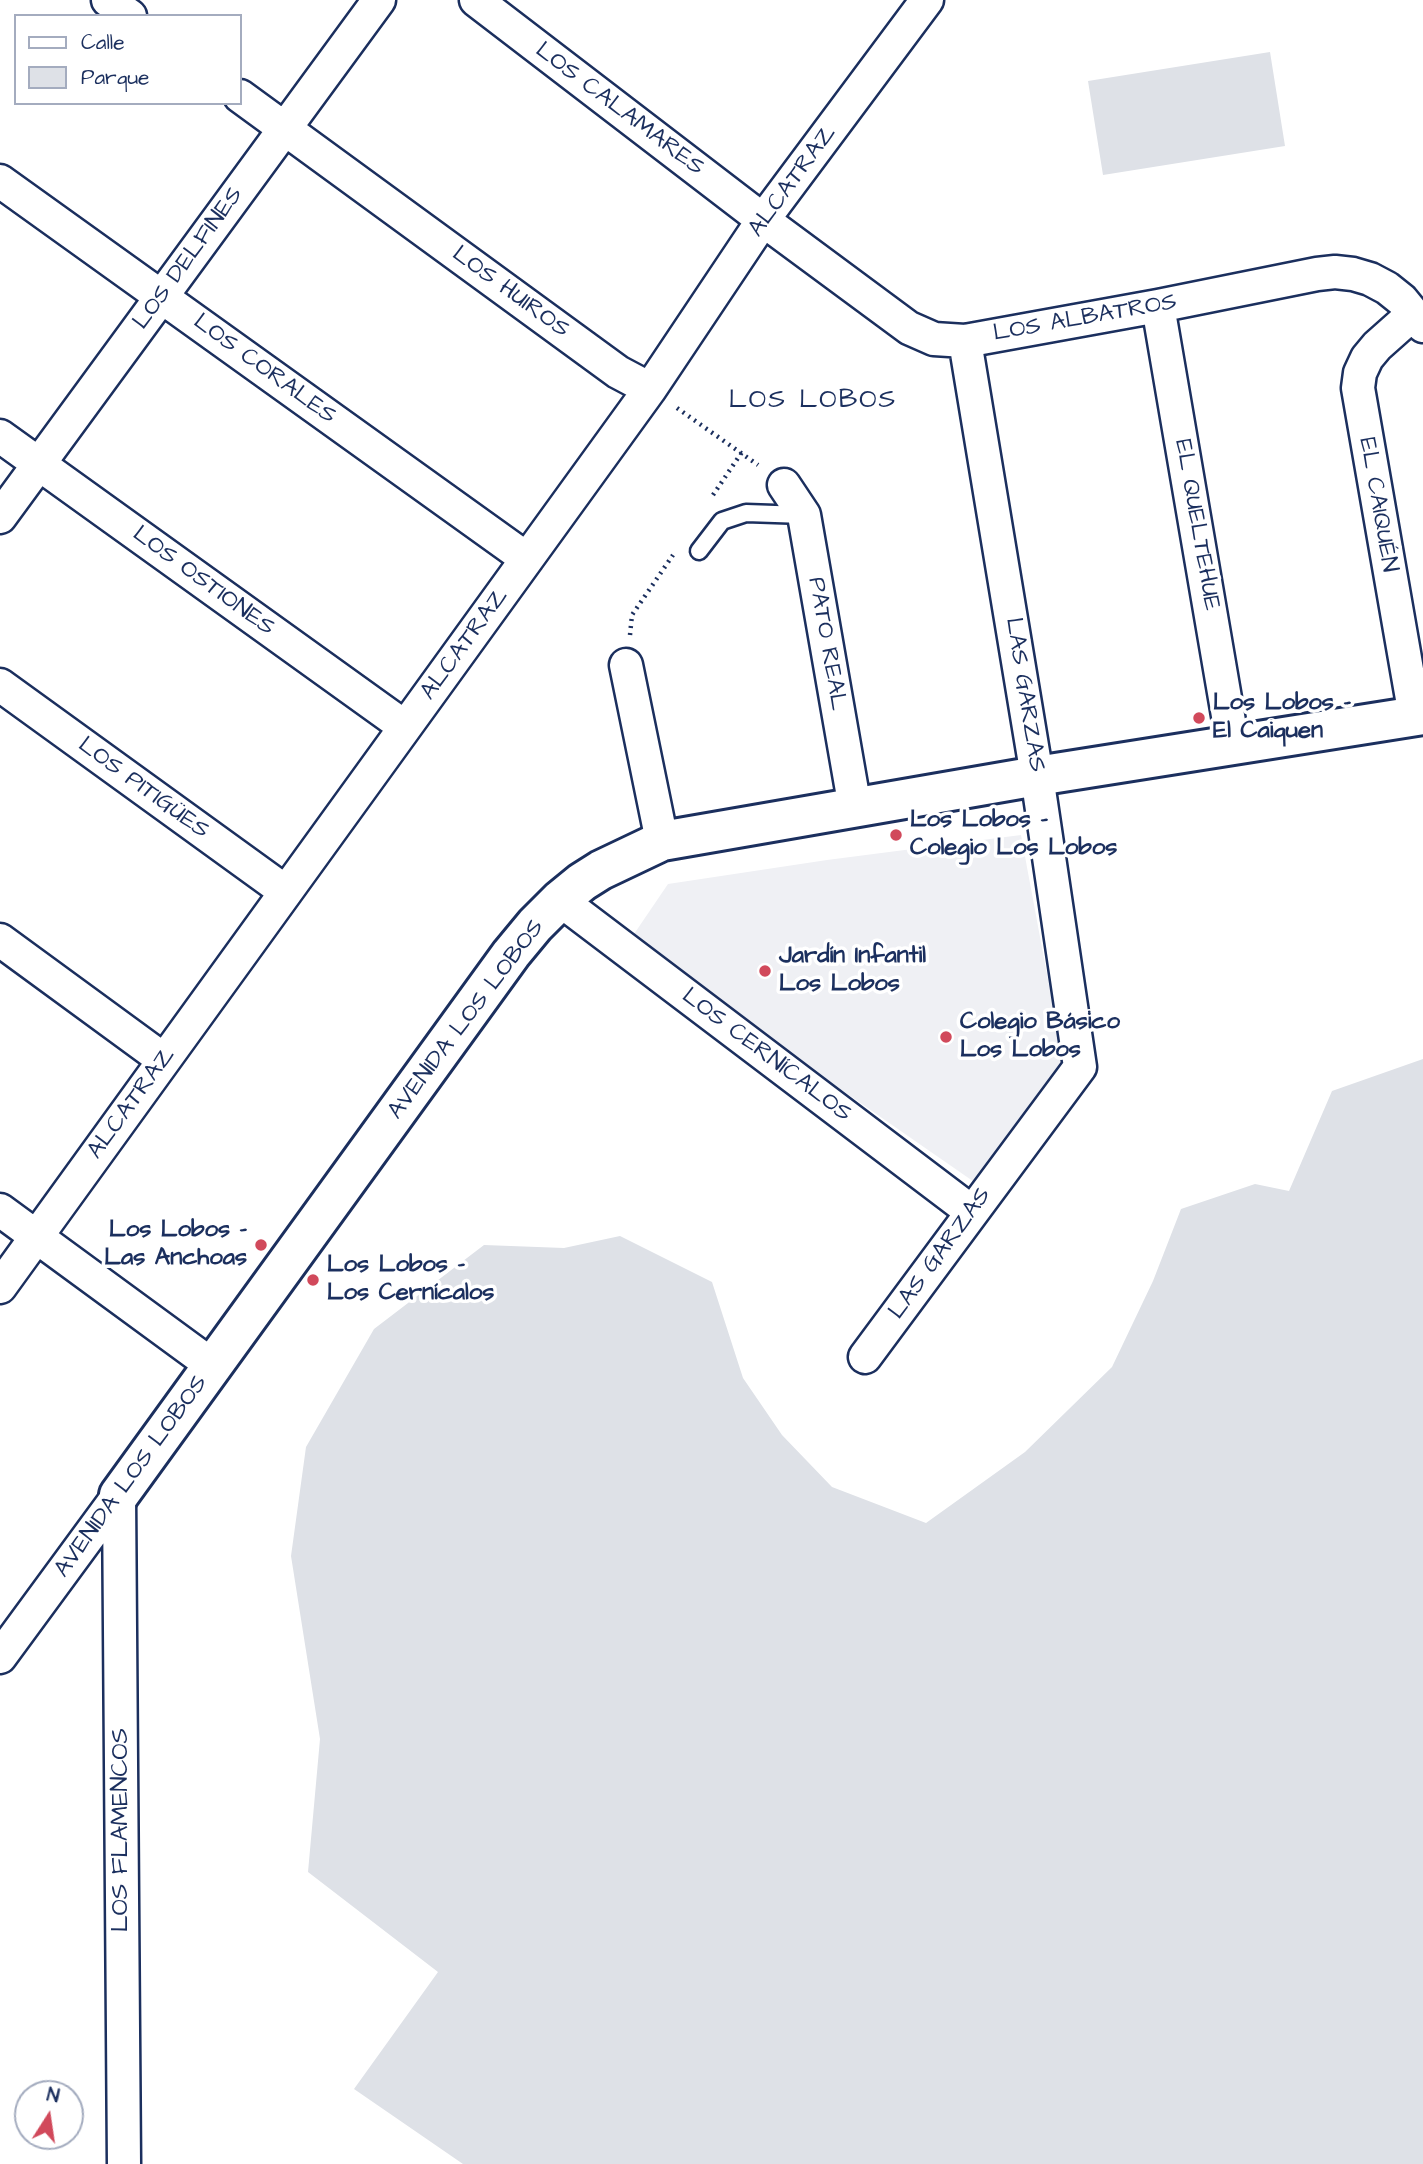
<!DOCTYPE html>
<html>
<head>
<meta charset="utf-8">
<style>
  body { margin:0 }
  #map { position:relative; width:1423px; height:2164px; overflow:hidden; background:#fff; font-family:"Architects Daughter",sans-serif }
  canvas { display:block }
  .legend { position:absolute; left:14px; top:14px; width:228px; height:91px; box-sizing:border-box; background:#fff; border:2px solid #a4acbf; margin:0; padding:9px 12px; list-style:none; font-size:21px; color:#1b2f5e }
  .legend li { display:flex; align-items:center; gap:14px; height:35px }
  .legend b { width:35px; border:2px solid #a4acbf }
  .north { position:absolute; left:14px; top:2080px; width:70px; height:70px; box-sizing:border-box; background:#fff; border:2px solid #a4acbf; border-radius:50%; rotate:12deg; font-size:19px; font-weight:700; line-height:28px; text-align:center; color:#1b2f5e }
  .north::after { content:''; display:block; margin:auto; width:24px; height:32px; background:#d1495b; clip-path:polygon(50% 0,100% 100%,50% 72%,0 100%) }
</style>
</head>
<body>
<div id="map">
<canvas width="1423" height="2164"></canvas>
<ul class="legend">
<li><b style="height:9px;background:#fff"></b>Calle</li>
<li><b style="height:19px;background:#dee1e7"></b>Parque</li>
</ul>
<div class="north">N</div>
</div>
<script>
const c = document.querySelector('canvas').getContext('2d');
c.lineJoin = 'round';
function fill(path, color) { c.fillStyle = color; c.fill(path, 'evenodd'); }
const shape = rows => new Path2D(rows.map(r => 'M' + r).join(''));
function stroke(path, color, width, dash) { c.strokeStyle = color; c.lineWidth = width; c.lineCap = dash ? 'butt' : 'round'; c.setLineDash(dash || []); c.stroke(path); }
function write(font, color, halo, rows, align = 'center') {
  c.font = font + ' "Architects Daughter",sans-serif'; c.lineWidth = 7; c.setLineDash([]); c.textBaseline = 'middle'; c.strokeStyle = halo; c.fillStyle = color; for (const [text, x, y, turn = 0] of rows) {
    c.save(); c.translate(x, y); c.rotate((+turn || 0) * Math.PI / 180); c.textAlign = isNaN(turn) ? turn : align; if (halo) c.strokeText(text, 0, 0); c.fillText(text, 0, 0); c.restore();
  }
}
fill(shape([
  [1021,835,1065,1071,980,1186,810,1068,632,937,668,884,827,860]
]), '#eff0f4');
fill(shape([
  [1270,52,1285,146,1103,175,1088,81],
  [1423,1059,1423,2164,463,2164,354,2089,438,1972,308,1872,320,1739,291,1556,306,1447,374,1329,484,1245,564,1248,620,1236,712,1282,743,1378,782,1435,832,1487,926,1523,1025,1452,1112,1367,1153,1281,1181,1209,1255,1184,1289,1191,1332,1091]
]), '#dee1e7');
const service = shape([
  [699,551,722,521,746,513,804,515]
]);
const minor = shape([
  [108,0,130,16],
  [476,0,763,220,909,328,934,339,965,341,1158,306,1317,274,1335,272,1353,274,1370,279,1387,288,1402,300,1423,326],
  [240,96,618,372,650,389],
  [0,181,527,559],
  [1158,306,1233,745],
  [1413,314,1377,346,1367,358,1360,373,1358,388,1415,716],
  [0,436,405,727],
  [784,485,804,515,855,808],
  [0,517,379,0],
  [626,665,662,841],
  [0,685,286,892],
  [560,900,972,1212],
  [0,940,164,1060],
  [0,1210,213,1366],
  [0,1287,650,389,763,220,927,0],
  [865,1357,1080,1067,1037,776,965,341],
  [119,1495,124,2164],
  [0,1657,119,1495]
]);
const tertiary = shape([
  [119,1495,511,954,535,925,560,900,582,882,601,870,662,841,1037,776,1423,715]
]);
stroke(service, '#1b2f5e', 21);
stroke(minor, '#1b2f5e', 37);
stroke(tertiary, '#1b2f5e', 44);
stroke(shape([
  [677,408,758,465],
  [713,495,742,452],
  [630,635,632,615,673,555]
]), '#1b2f5e', 4.5, [2, 5]);
stroke(service, '#fff', 16);
stroke(minor, '#fff', 32);
stroke(tertiary, '#fff', 38);
for (const [x, y, r, color] of [
  [1199,718,7,"#d1495b"],
  [896,835,7,"#d1495b"],
  [765,971,7,"#d1495b"],
  [946,1037,7,"#d1495b"],
  [261,1245,7,"#d1495b"],
  [313,1280,7,"#d1495b"]
]) { const dot = new Path2D(); dot.arc(x, y, r, 0, 2 * Math.PI); c.fillStyle = color; c.fill(dot); stroke(dot, '#fff', 2.5); }
write('24px', '#1b2f5e', '#fff', [
  ["LOS CALAMARES",619,110,37],
  ["ALCATRAZ",793,182,-54],
  ["LOS DELFINES",189,259,-54],
  ["LOS HUIROS",510,293,36],
  ["LOS ALBATROS",1085,319,-10],
  ["LOS CORALES",264,370,36],
  ["EL CAIQUÉN",1377,505,80],
  ["EL QUELTEHUE",1196,525,80],
  ["LOS OSTIONES",203,582,36],
  ["PATO REAL",826,644,80],
  ["ALCATRAZ",465,645,-54],
  ["LAS GARZAS",1024,695,81],
  ["LOS PITIGÜES",143,789,36],
  ["AVENIDA LOS LOBOS",467,1020,-53],
  ["LOS CERNÍCALOS",766,1056,37],
  ["ALCATRAZ",132,1104,-54],
  ["LAS GARZAS",941,1254,-54],
  ["AVENIDA LOS LOBOS",132,1477,-54],
  ["LOS FLAMENCOS",122,1830,-90]
]);
write('bold 24px', '#1b2f5e', '#fff', [
  ["Los Lobos -",1213,704],
  ["El Caiquen",1213,732],
  ["Los Lobos -",910,821],
  ["Colegio Los Lobos",910,849],
  ["Jardín Infantil",779,957],
  ["Los Lobos",779,985],
  ["Colegio Básico",960,1023],
  ["Los Lobos",960,1051],
  ["Los Lobos -",247,1231,"right"],
  ["Las Anchoas",247,1259,"right"],
  ["Los Lobos -",327,1266],
  ["Los Cernícalos",327,1294]
], 'left');
c.letterSpacing = '2px';
write('26px', '#1b2f5e', '#fff', [
  ["LOS LOBOS",813,402]
]);
c.letterSpacing = '0px';
</script>
</body>
</html>
